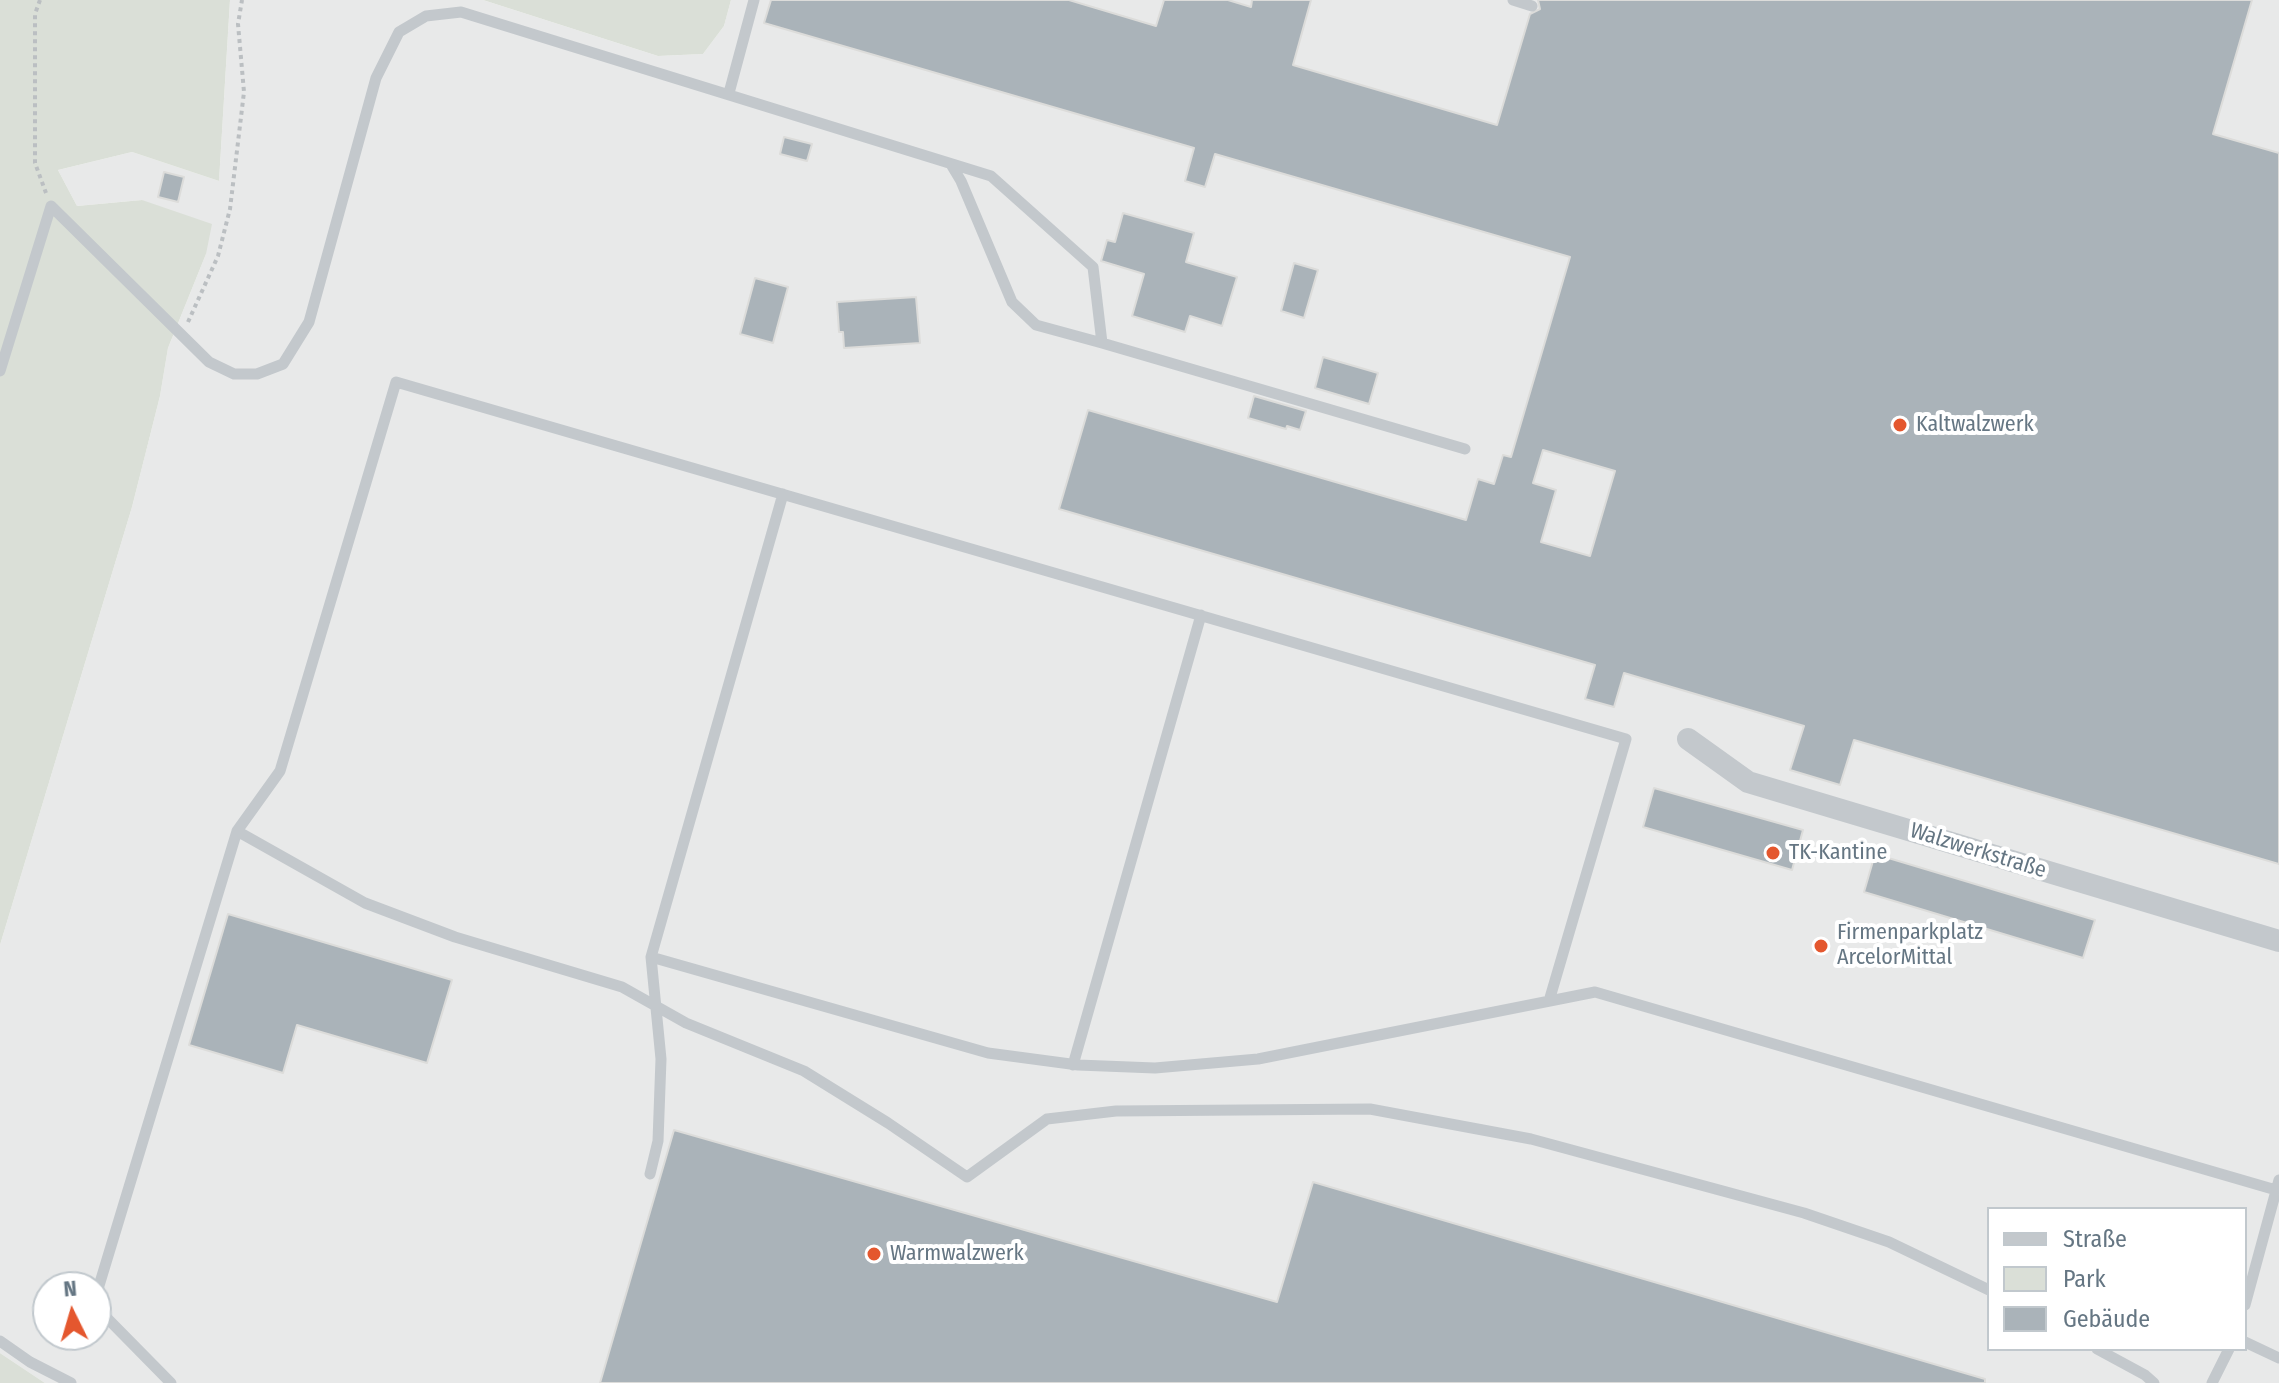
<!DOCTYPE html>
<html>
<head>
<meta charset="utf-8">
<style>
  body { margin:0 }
  #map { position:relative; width:2279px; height:1383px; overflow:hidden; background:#fafaf8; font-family:"Fira Sans Condensed",sans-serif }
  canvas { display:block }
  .legend { position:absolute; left:1987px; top:1207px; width:260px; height:144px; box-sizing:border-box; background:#fff; border:2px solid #c1c8cd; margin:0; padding:10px 14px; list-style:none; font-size:24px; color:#657683 }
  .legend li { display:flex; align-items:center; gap:16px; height:40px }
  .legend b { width:40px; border:2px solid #c1c8cd }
  .north { position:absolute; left:32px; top:1271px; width:80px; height:80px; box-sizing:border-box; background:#fff; border:2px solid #c1c8cd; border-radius:50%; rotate:355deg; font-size:22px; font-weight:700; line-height:32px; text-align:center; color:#657683 }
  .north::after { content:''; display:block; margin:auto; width:28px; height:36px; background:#e4572e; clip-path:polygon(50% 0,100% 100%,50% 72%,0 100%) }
</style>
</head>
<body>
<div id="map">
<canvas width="2279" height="1383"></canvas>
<ul class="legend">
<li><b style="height:10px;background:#c3c8cc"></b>Straße</li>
<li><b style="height:22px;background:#dadfd7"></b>Park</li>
<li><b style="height:22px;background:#aab3b9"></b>Gebäude</li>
</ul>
<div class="north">N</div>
</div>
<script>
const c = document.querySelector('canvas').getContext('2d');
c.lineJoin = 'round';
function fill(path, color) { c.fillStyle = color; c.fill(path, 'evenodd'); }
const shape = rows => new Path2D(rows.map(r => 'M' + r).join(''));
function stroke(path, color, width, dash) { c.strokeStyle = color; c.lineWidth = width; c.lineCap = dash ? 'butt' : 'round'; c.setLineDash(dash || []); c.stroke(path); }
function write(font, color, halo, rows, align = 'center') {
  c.font = font + ' "Fira Sans Condensed",sans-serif'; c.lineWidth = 8; c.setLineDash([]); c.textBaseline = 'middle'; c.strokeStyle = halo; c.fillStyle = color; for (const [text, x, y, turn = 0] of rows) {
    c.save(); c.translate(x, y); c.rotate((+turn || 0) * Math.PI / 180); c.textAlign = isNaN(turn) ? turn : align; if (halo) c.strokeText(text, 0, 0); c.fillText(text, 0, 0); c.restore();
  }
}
fill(shape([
  [230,0,483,0,658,56,703,54,724,26,731,0,2279,0,2279,1383,45,1383,0,1353,0,945,132,507,160,396,168,348,206,254,142,200,77,206,58,170,132,152,219,181],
  [1989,1209,2245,1209,2245,1349,1989,1349],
  [48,1287,96,1287,96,1335,48,1335]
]), '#e8e9e9');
fill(shape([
  [0,0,230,0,219,181,132,152,58,170,77,206,142,200,212,224,206,254,168,348,160,396,132,507,0,945],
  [483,0,731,0,724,26,703,54,658,56],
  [0,1353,45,1383,0,1383]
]), '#dadfd7');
const building = shape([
  [771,0,1069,0,1156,26,1164,0,1228,0,1251,7,1252,0,1311,0,1293,65,1497,125,1530,14,1540,9,1538,0,2252,0,2213,134,2279,153,2279,864,1854,740,1840,785,1790,770,1804,726,1624,673,1614,707,1585,699,1595,665,1059,509,1088,410,1466,520,1478,479,1494,484,1503,455,1511,457,1570,257,1215,154,1205,187,1185,181,1194,148,764,23,771,0],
  [1543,450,1615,471,1590,556,1541,542,1556,490,1533,483,1543,450],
  [784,137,812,144,807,161,780,154,784,137],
  [164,172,184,177,178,202,158,197,164,172],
  [1123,213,1194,233,1186,262,1237,277,1222,326,1190,316,1185,332,1132,316,1144,274,1101,261,1107,240,1115,242,1123,213],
  [1294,263,1318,270,1304,318,1281,311,1294,263],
  [755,278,788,287,773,343,740,334,755,278],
  [916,297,920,343,844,348,843,332,839,332,837,302,916,297],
  [1323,357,1378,373,1369,404,1315,388,1323,357],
  [1254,396,1306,411,1300,430,1287,426,1286,429,1248,418,1254,396],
  [1654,788,1803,830,1792,870,1643,827,1654,788],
  [1875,854,2095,920,2083,958,1864,892,1875,854],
  [228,914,452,980,427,1063,297,1025,283,1073,189,1045,228,914],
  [674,1130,1277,1302,1313,1182,1985,1379,1985,1383,600,1383,674,1130]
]);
fill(building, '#aab3b9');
stroke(building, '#dcdcda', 2);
stroke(shape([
  [40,0,35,14,35,163,46,193],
  [188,322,218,256,230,209,244,92,238,24,242,0]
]), '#bbbfc2', 4, [4, 4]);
stroke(shape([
  [1513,0,1532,6],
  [729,93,754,0],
  [952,166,961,181,1012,302,1036,325,1102,343],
  [0,371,51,206,209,362,234,374,257,374,283,364,309,322,376,78,399,32,426,16,461,12,991,176,1093,267,1102,343,1465,449],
  [237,831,365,903,455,937,622,987,686,1023,804,1071,888,1123,967,1177,1047,1119,1116,1111,1370,1109,1531,1139,1804,1213,1889,1242,1989,1290],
  [651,957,988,1053,1078,1065,1155,1068,1258,1059,1595,992,2276,1190],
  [1073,1065,1201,615],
  [650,1174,658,1141,661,1059,651,957,783,494],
  [2245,1305,2279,1180],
  [0,1341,30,1362,71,1383],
  [2245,1342,2279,1358],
  [2097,1349,2145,1375,2154,1383],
  [171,1383,105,1316,98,1289,237,831,280,771,396,382,1626,739,1549,1001],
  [2212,1383,2229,1349]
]), '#c3c8cc', 11);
stroke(shape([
  [1688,739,1748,782,2279,941]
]), '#c3c8cc', 22);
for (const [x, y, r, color] of [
  [1900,425,8,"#e4572e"],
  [1773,853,8,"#e4572e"],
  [1821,946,8,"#e4572e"],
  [874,1254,8,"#e4572e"]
]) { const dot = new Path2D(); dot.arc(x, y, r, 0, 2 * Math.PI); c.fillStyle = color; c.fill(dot); stroke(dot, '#fff', 3); }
write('22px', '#657683', '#fff', [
  ["Kaltwalzwerk",1916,425],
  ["TK-Kantine",1789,853],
  ["Firmenparkplatz",1837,933],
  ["ArcelorMittal",1837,958],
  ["Warmwalzwerk",890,1254]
], 'left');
write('22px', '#657683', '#fff', [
  ["Walzwerkstraße",1978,851,17]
]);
</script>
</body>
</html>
